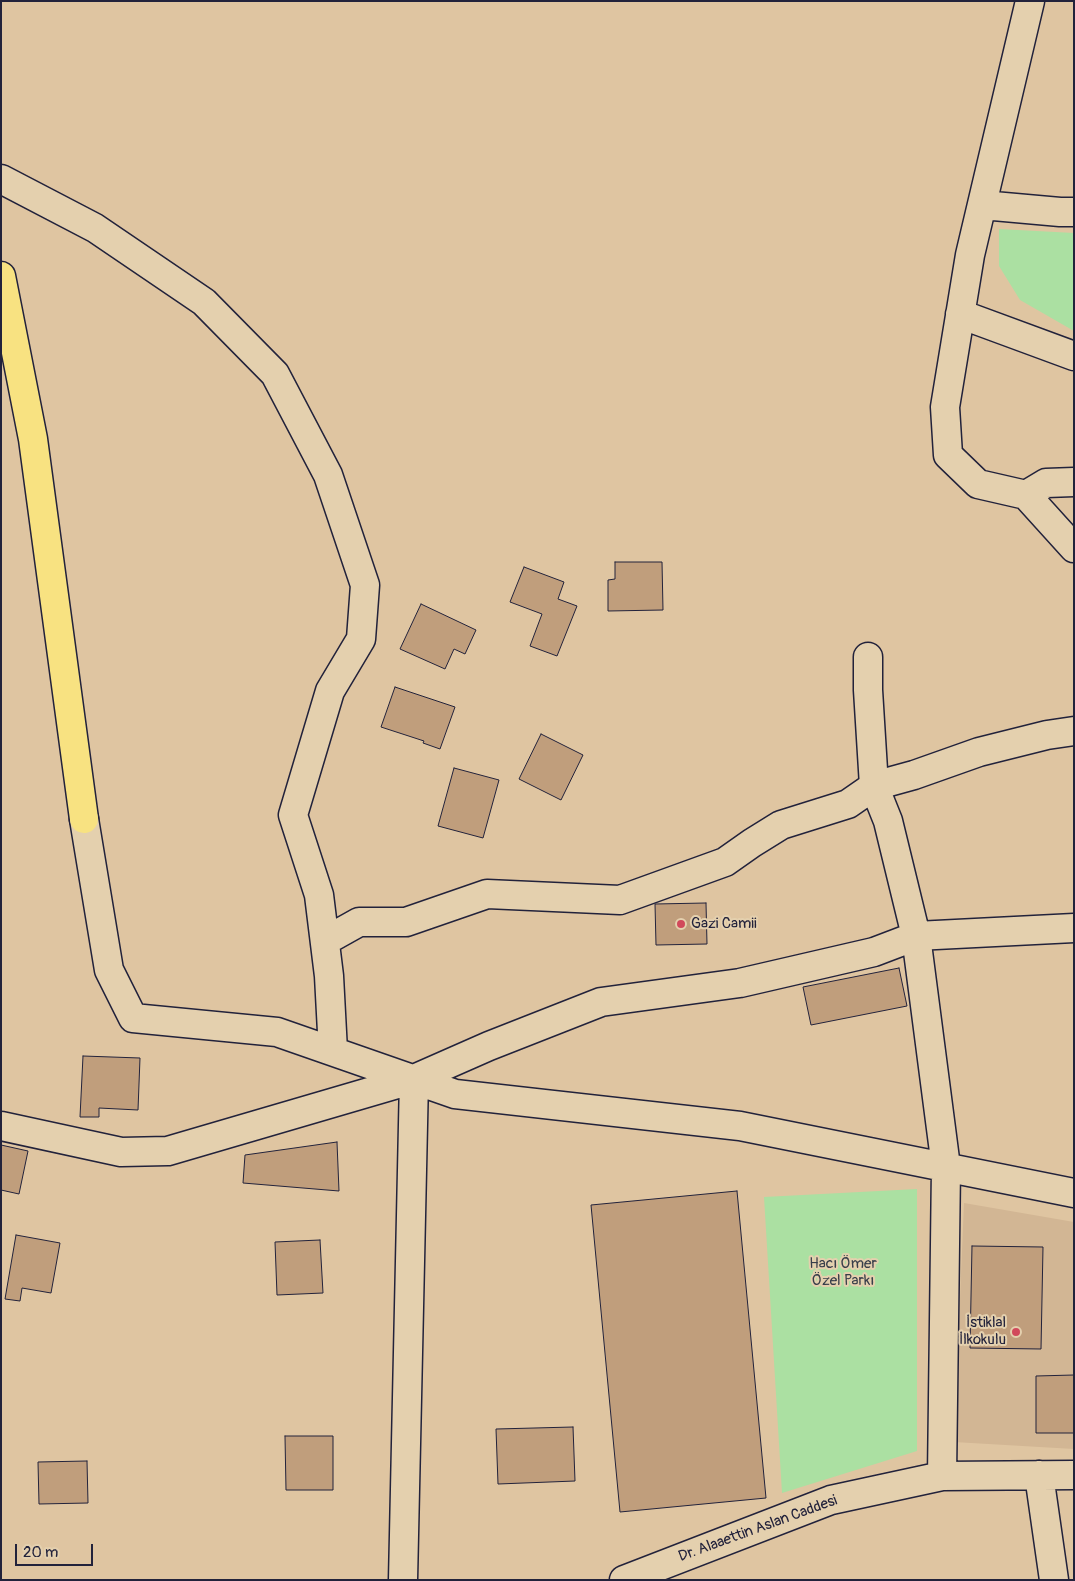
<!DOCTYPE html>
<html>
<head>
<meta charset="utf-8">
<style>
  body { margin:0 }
  #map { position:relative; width:1075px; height:1581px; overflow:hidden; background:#dfc5a1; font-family:Pangolin,sans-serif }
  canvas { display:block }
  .frame { position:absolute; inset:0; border:2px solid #22223b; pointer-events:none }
  .scale { position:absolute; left:15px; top:1544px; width:78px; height:22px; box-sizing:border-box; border:2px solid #22223b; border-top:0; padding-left:6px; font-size:15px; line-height:18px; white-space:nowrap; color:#22223b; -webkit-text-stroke:4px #e4d0ae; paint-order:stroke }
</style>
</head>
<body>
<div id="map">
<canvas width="1075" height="1581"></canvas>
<div class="frame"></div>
<div class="scale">20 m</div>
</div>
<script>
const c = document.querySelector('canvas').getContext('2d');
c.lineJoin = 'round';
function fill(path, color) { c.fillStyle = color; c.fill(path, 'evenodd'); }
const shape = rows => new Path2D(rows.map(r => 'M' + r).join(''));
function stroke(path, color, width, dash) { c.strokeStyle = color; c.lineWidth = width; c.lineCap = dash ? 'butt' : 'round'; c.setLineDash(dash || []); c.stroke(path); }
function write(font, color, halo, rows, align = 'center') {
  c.font = font + ' Pangolin,sans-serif'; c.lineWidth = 4; c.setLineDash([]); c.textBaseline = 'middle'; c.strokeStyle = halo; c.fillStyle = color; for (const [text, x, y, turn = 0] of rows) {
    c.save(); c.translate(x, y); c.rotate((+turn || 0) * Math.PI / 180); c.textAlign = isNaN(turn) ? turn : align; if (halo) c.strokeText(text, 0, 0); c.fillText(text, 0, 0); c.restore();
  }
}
fill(shape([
  [964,1203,1074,1222,1074,1449,954,1442]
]), '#d2b694');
fill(shape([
  [999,229,1074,233,1074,331,1020,300,999,266],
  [917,1189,917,1451,782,1493,764,1197]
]), '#abe0a2');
const building = shape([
  [615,562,662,562,663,610,608,611,608,580,615,579,615,562],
  [524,567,564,582,558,599,577,606,557,656,530,646,542,614,510,602,524,567],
  [421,604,476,630,465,654,454,649,445,669,400,649,421,604],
  [395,687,455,707,440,749,423,743,424,741,381,727,395,687],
  [541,734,583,755,561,800,519,779,541,734],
  [454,768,499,780,483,838,438,826,454,768],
  [706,903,707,944,656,945,655,904,706,903],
  [899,968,907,1006,811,1025,803,987,899,968],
  [83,1056,140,1058,138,1110,99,1108,99,1117,80,1117,83,1056],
  [337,1142,339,1191,243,1183,245,1155,337,1142],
  [1,1145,28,1151,19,1194,1,1190,1,1145],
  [737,1191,766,1498,620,1512,591,1205,737,1191],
  [16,1235,60,1243,51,1293,22,1288,20,1301,5,1299,16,1235],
  [320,1240,323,1293,277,1295,275,1242,320,1240],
  [972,1246,1043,1247,1041,1349,970,1348,972,1246],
  [1074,1375,1074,1433,1036,1433,1036,1376,1074,1375],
  [573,1427,575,1481,498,1484,496,1429,573,1427],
  [285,1436,333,1436,333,1490,286,1490,285,1436],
  [87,1461,88,1503,39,1504,38,1462,87,1461]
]);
fill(building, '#c09e7c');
stroke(building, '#22223b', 1);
const minor = shape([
  [1030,1,970,255,945,407,948,455,978,484,1026,495,1074,548],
  [1,179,95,228,204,302,275,374,328,475,365,585,361,639,330,691,293,815,319,895,329,976,333,1051],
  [982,205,1060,212,1074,212],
  [960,314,1074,356],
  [1026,495,1046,483,1074,482],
  [868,657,868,690,874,786,888,821,916,936,946,1167,942,1476],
  [84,819,109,970,133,1018,277,1032,455,1094,740,1126,1074,1193],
  [325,941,359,922,406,922,487,894,620,900,725,862,752,843,781,825,848,804,874,786,914,775,979,752,1047,735,1074,731],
  [1,1126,121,1152,168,1151,414,1079,489,1046,601,1002,740,983,874,952,916,936,1074,928],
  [1039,1475,1054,1580],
  [403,1580,414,1079],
  [624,1580,831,1500,942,1476,1074,1475]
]);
const major = shape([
  [1,276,33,439,84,819]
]);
stroke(minor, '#22223b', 31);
stroke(major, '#22223b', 31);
stroke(minor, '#e4d0ae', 28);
stroke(major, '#f8e281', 28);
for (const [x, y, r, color] of [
  [681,924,5,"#d1495b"],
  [1016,1332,5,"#d1495b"]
]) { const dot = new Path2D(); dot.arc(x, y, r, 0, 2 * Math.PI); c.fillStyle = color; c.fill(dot); stroke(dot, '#e4d0ae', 2); }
write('15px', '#22223b', '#e4d0ae', [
  ["Gazi Camii",691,924],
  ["İstiklal",1006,1323,"right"],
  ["İlkokulu",1006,1340,"right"]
], 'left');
write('15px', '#373e4a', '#e4d0ae', [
  ["Hacı Ömer",843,1264],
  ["Özel Parkı",843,1281]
]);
write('15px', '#22223b', '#e4d0ae', [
  ["Dr. Alaaettin Aslan Caddesi",758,1529,-20]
]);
</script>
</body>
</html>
